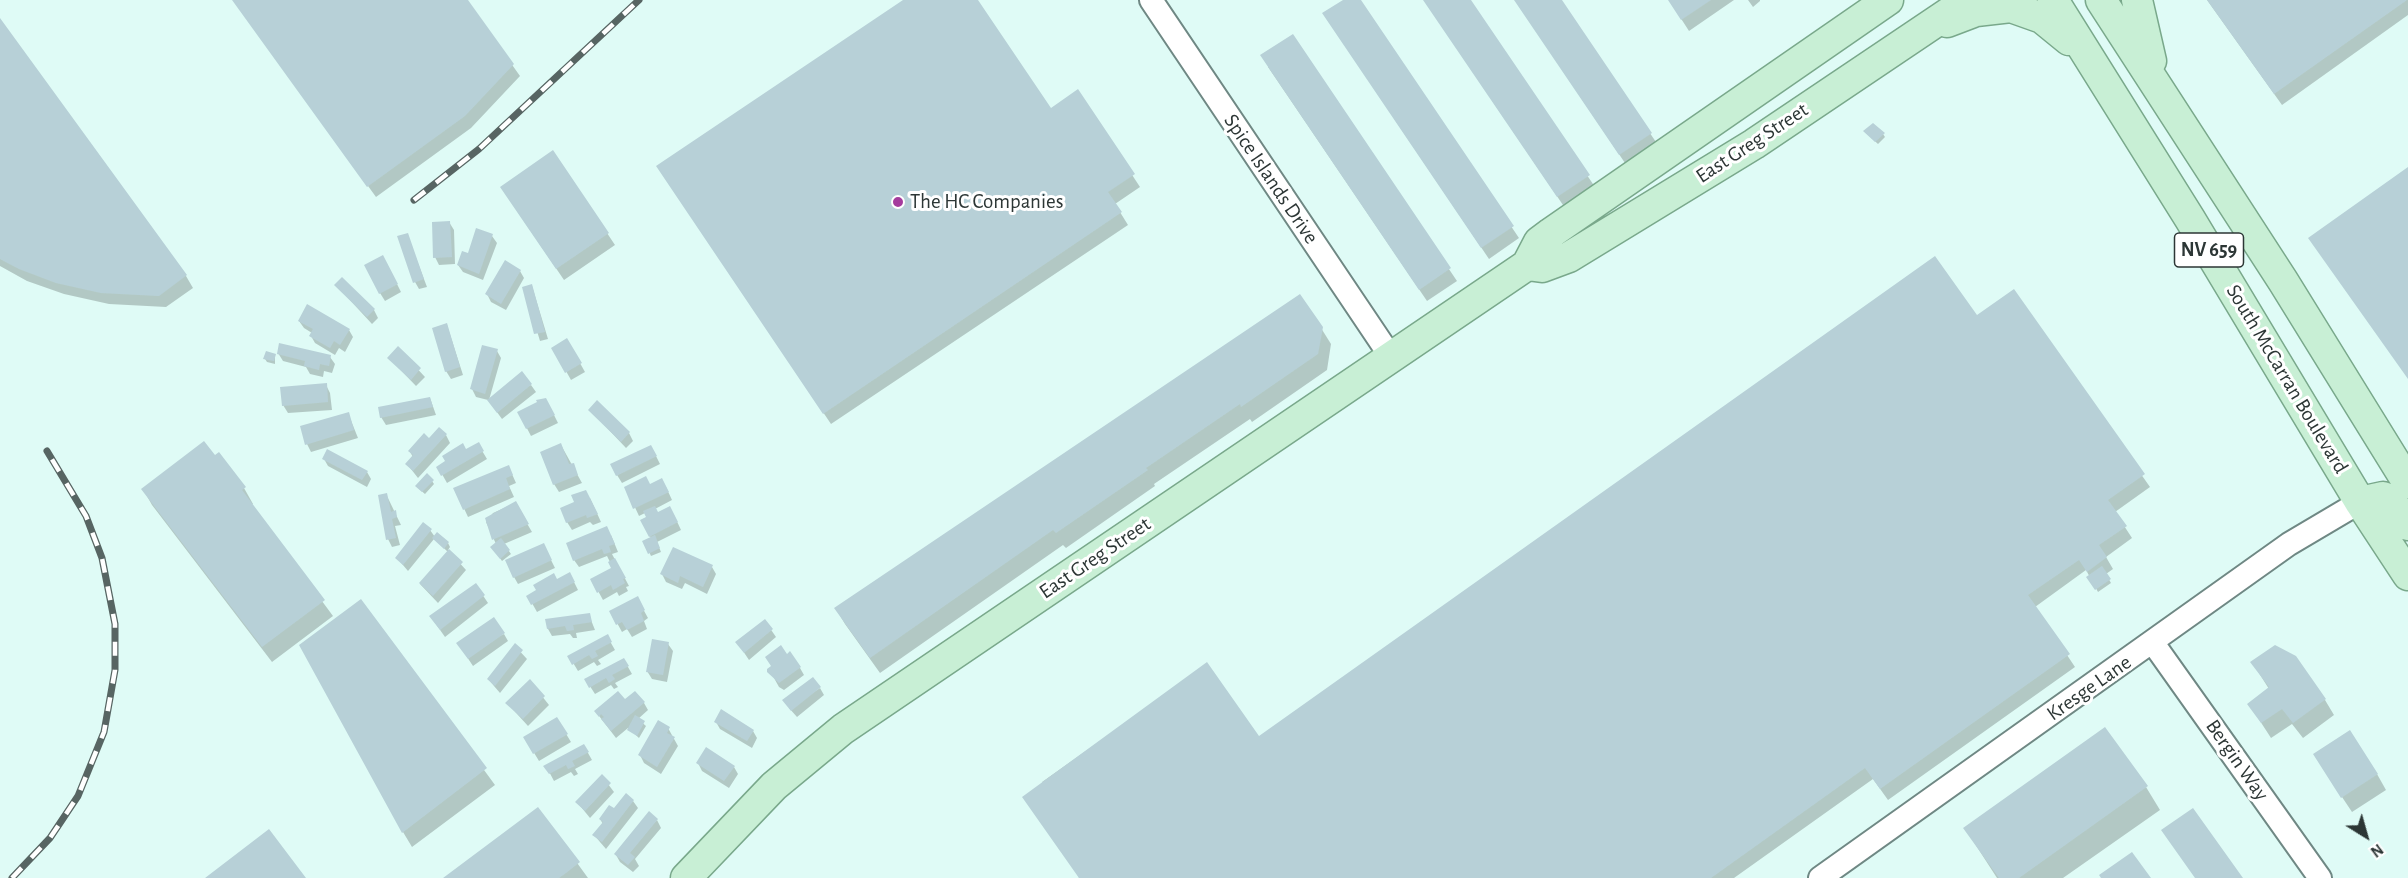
<!DOCTYPE html>
<html>
<head>
<meta charset="utf-8">
<style>
  body { margin:0 }
  #map { position:relative; width:2408px; height:878px; overflow:hidden; background:#dffbf6; font-family:"Alegreya Sans",sans-serif }
  canvas { display:block }
  .north { position:absolute; left:2336px; top:806px; width:60px; height:60px; -webkit-text-stroke:4px #fff; paint-order:stroke; rotate:143deg; font-size:16px; font-weight:700; line-height:24px; text-align:center; color:#2c3635 }
  .north::after { content:''; display:block; margin:auto; width:21px; height:27px; background:#2c3635; clip-path:polygon(50% 0,100% 100%,50% 72%,0 100%) }
</style>
</head>
<body>
<div id="map">
<canvas width="2408" height="878"></canvas>
<div class="north">N</div>
</div>
<script>
const c = document.querySelector('canvas').getContext('2d');
c.lineJoin = 'round';
function fill(path, color) { c.fillStyle = color; c.fill(path, 'evenodd'); }
const shape = rows => new Path2D(rows.map(r => 'M' + r).join(''));
function stroke(path, color, width, dash) { c.strokeStyle = color; c.lineWidth = width; c.lineCap = dash ? 'butt' : 'round'; c.setLineDash(dash || []); c.stroke(path); }
function write(font, color, halo, rows, align = 'center') {
  c.font = font + ' "Alegreya Sans",sans-serif'; c.lineWidth = 6; c.setLineDash([]); c.textBaseline = 'middle'; c.strokeStyle = halo; c.fillStyle = color; for (const [text, x, y, turn = 0] of rows) {
    c.save(); c.translate(x, y); c.rotate((+turn || 0) * Math.PI / 180); c.textAlign = isNaN(turn) ? turn : align; if (halo) c.strokeText(text, 0, 0); c.fillText(text, 0, 0); c.restore();
  }
}
fill(shape([
  [233,0,466,0,520,76,471,128,376,197],
  [906,0,977,0,1051,110,1077,91,1140,187,1115,204,1128,225,831,424,665,178],
  [1345,0,1359,0,1519,238,1489,259,1331,25],
  [1424,0,1469,0,1595,187,1565,208],
  [1515,0,1560,0,1658,145,1627,166],
  [1669,0,1734,0,1689,31],
  [1748,0,1760,0,1760,1,1753,7],
  [2207,0,2408,0,2408,15,2282,105],
  [0,20,186,276,193,288,166,307,109,304,64,294,27,281,0,266],
  [1292,36,1457,281,1427,301,1268,67],
  [1867,134,1883,134,1885,137,1878,144],
  [553,152,615,245,564,280,509,199],
  [449,222,454,230,455,264,439,265,435,257],
  [407,234,427,287,419,289,415,282],
  [492,236,497,243,483,280,463,272,458,265],
  [387,264,401,292,385,301,380,293],
  [520,271,524,278,506,310,491,302,487,294],
  [336,285,374,310,378,318,372,324],
  [532,286,548,339,540,341,524,288],
  [2013,292,2150,487,2115,512,2132,538,2106,557,2113,569,2106,574,2111,583,2098,592,2086,570,2035,607,2075,667,1888,800,1873,779,1734,878,1079,878,1042,782,1207,665,1258,738,1977,318],
  [299,321,349,330,353,337,345,352,339,348,335,355,315,343,311,336,312,333,304,328],
  [447,325,463,375,451,379,446,371],
  [1321,328,1331,344,1327,370,1252,422,1250,419,1154,484,1155,486,1066,548,1063,545,880,673,845,624,836,609],
  [567,340,585,372,571,380,553,348],
  [399,349,425,377,416,386,389,358],
  [497,351,501,358,489,400,531,385,536,392,502,419,488,400,476,397,472,389],
  [278,353,330,357,335,364,332,373,324,371,323,377,310,374,306,367,283,361],
  [275,355,275,364,267,362,265,359],
  [326,385,330,393,332,410,288,413,283,405],
  [430,398,436,415,386,425,381,417],
  [550,407,558,423,531,436,519,413],
  [590,410,629,433,633,441,626,448],
  [348,413,358,438,311,452,307,444],
  [446,435,450,443,418,478,407,464,413,457,410,452,429,440],
  [478,444,487,459,447,483,438,467],
  [561,445,582,483,559,492,554,484],
  [655,454,660,464,622,483,617,475],
  [215,457,244,488,253,504,251,505,333,616,272,662,152,505,143,489],
  [324,459,367,472,371,479,367,487,328,466],
  [512,474,516,483,509,486,514,497,468,517,455,489],
  [432,481,434,484,425,494,419,489],
  [650,485,666,487,672,500,655,509,657,513,674,515,681,530,657,542,661,552,651,556,644,541,651,538,642,523,648,518,645,513,639,516,626,488],
  [386,494,401,525,395,526,400,545,392,547,388,539],
  [590,498,601,522,593,525,590,522,572,530,567,522],
  [515,503,532,532,504,544,511,554,502,561,494,550,496,544,486,522,493,513],
  [430,530,435,537,437,534,448,543,450,547,448,550,466,570,438,603,420,584,448,552,434,539,408,571,397,558],
  [611,535,618,552,612,554,629,586,626,587,628,591,619,596,617,592,603,600,592,580,613,568,607,556,579,567,574,560],
  [547,552,555,568,518,584,514,577],
  [712,567,716,574,707,594,685,583,682,589,666,582,662,574],
  [570,574,578,590,537,612,528,596],
  [476,585,488,603,445,637,431,617],
  [637,598,648,618,644,621,647,629,632,637,627,629,622,632,611,612],
  [361,602,495,785,412,847,403,832],
  [589,615,595,630,576,633,577,638,573,638,570,634,552,636,548,629,546,621],
  [765,621,776,637,749,660,737,642],
  [504,634,508,641,473,666,463,651],
  [607,636,615,650,598,660,601,664,597,666,594,662,578,671,569,656],
  [668,644,673,651,667,682,652,679,647,671],
  [515,646,527,659,500,693,488,679],
  [624,660,632,674,615,683,618,687,614,689,611,685,595,694,586,680],
  [2252,662,2325,700,2334,715,2303,738,2292,724,2271,738,2249,704,2269,689],
  [800,668,804,675,784,690,779,687,769,669],
  [530,681,549,705,528,726,507,703],
  [820,688,824,695,797,717,789,708],
  [625,701,644,703,648,710,638,719,646,726,639,738,628,728,616,738,596,712],
  [557,719,571,742,539,761,525,738],
  [716,722,753,731,757,738,752,748,720,729],
  [668,728,678,746,661,774,644,763,640,755],
  [584,746,592,760,575,769,578,774,574,776,571,772,554,781,546,766],
  [698,763,734,767,738,774,729,788,702,771],
  [2324,770,2377,774,2386,790,2352,812],
  [602,776,614,792,590,818,577,802],
  [2146,787,2160,810,2063,878,1997,878,1966,830],
  [633,801,638,808,606,849,594,835,603,824,600,819],
  [538,809,588,878,446,878],
  [657,820,661,828,635,859,639,866,633,872,620,862,616,855]
]), '#0003');
fill(shape([
  [232,0,468,0,514,64,465,116,367,187],
  [903,0,978,0,1051,108,1078,89,1135,174,1108,192,1122,212,823,414,656,166],
  [1343,0,1361,0,1514,226,1481,248,1322,13],
  [1423,0,1471,0,1590,175,1557,197],
  [1514,0,1562,0,1652,133,1619,155],
  [1668,0,1711,0,1681,20],
  [2207,0,2407,0,2274,94],
  [0,18,187,275,159,296,101,293,56,283,19,269,0,259],
  [1293,34,1451,268,1419,290,1260,55],
  [1873,123,1885,133,1875,142,1863,131],
  [553,150,609,233,556,269,500,187],
  [2408,167,2408,379,2308,238],
  [450,221,452,257,433,258,432,222],
  [476,228,493,234,479,274,457,265,462,251,468,253],
  [408,233,424,279,413,283,397,236],
  [383,255,398,284,379,294,364,265],
  [1935,256,1977,315,2014,289,2145,474,2108,500,2127,526,2099,545,2107,557,2087,572,2079,560,2028,595,2070,654,1880,789,1865,768,1711,878,1079,878,1022,797,1207,662,1259,736],
  [505,260,521,270,501,304,485,294],
  [342,277,375,309,367,317,334,285],
  [532,284,545,332,534,334,522,287],
  [1300,294,1323,327,1318,354,1241,407,1240,404,1146,468,1148,470,1056,533,1053,530,870,658,834,608],
  [307,304,350,329,340,345,334,341,330,348,309,336,313,329,298,321],
  [447,323,460,367,445,372,432,328],
  [567,338,582,363,565,373,551,348],
  [279,343,331,355,329,366,320,364,319,370,304,366,305,361,277,354],
  [482,345,498,349,485,394,470,389],
  [398,346,421,368,411,380,387,358],
  [266,351,276,354,274,361,263,359],
  [522,371,532,384,497,413,487,400],
  [327,383,328,402,282,406,280,387],
  [430,397,433,407,380,418,378,407],
  [546,398,555,415,526,429,517,412,537,402,536,400],
  [597,400,630,432,621,442,588,410],
  [349,412,354,430,305,445,300,426],
  [439,427,447,434,413,471,405,464,413,455,408,451,424,433,429,438],
  [204,441,215,455,219,452,239,478,246,487,242,490,325,600,262,647,141,489],
  [479,442,484,451,441,476,436,467,445,461,442,456,463,443,466,449],
  [561,443,569,464,574,463,578,475,553,485,540,452],
  [651,445,657,456,616,476,610,464],
  [327,449,368,471,362,480,322,459],
  [509,465,513,475,506,478,510,489,463,510,453,488],
  [427,473,434,480,422,492,415,486],
  [646,476,650,484,662,478,669,492,633,509,624,487],
  [586,490,598,514,587,518,586,515,566,523,560,508,574,502,571,495],
  [387,493,391,512,396,510,397,517,392,519,396,538,386,540,378,495],
  [516,501,529,524,492,540,485,518],
  [655,506,658,512,670,506,678,522,649,537,640,520,646,517,643,511],
  [423,522,432,529,403,565,395,558],
  [607,526,615,544,609,546,611,552,604,554,602,549,573,561,566,543],
  [437,532,449,542,444,549,432,538],
  [655,535,660,548,648,554,642,541],
  [501,538,510,550,500,559,490,547],
  [544,543,552,560,513,578,505,560],
  [673,547,713,565,703,587,680,576,678,583,660,574],
  [449,549,463,562,433,596,419,583],
  [615,558,626,578,623,579,625,583,613,590,611,585,597,593,590,579,611,568,608,562],
  [2102,566,2111,579,2095,590,2086,577],
  [570,572,575,582,531,605,526,596,536,590,533,585,554,573,557,579],
  [476,583,485,595,440,630,429,616],
  [638,596,645,610,641,613,644,621,627,630,622,622,616,625,609,611],
  [361,599,487,768,402,833,299,645],
  [590,613,592,622,573,625,574,630,567,631,565,626,547,629,545,619],
  [494,617,505,633,468,659,456,643],
  [765,619,773,629,744,653,735,642],
  [608,634,612,642,595,651,598,656,592,659,589,655,572,665,567,656],
  [652,639,669,642,663,675,646,672],
  [515,643,523,650,495,686,487,679],
  [781,645,787,654,790,651,801,667,779,683,767,672,767,669,771,666,765,657],
  [2275,645,2296,656,2326,699,2293,723,2282,709,2261,723,2247,704,2269,687,2250,662],
  [624,658,629,666,612,675,615,679,609,683,606,678,589,688,584,679],
  [813,677,821,687,791,711,782,700],
  [530,679,545,696,523,719,505,703],
  [618,691,625,699,635,691,645,702,611,731,601,719,604,717,601,714,599,717,594,711],
  [721,709,754,730,747,741,714,722],
  [635,715,645,721,637,736,627,730],
  [557,717,568,734,533,754,523,737],
  [658,720,670,727,667,733,675,737,657,767,638,755],
  [2105,727,2148,786,2019,878,1999,878,1963,828],
  [2350,730,2378,774,2341,798,2313,754],
  [584,744,589,752,572,761,575,766,568,769,566,765,549,774,543,766],
  [706,747,735,766,724,781,696,763],
  [602,774,611,783,585,811,575,802],
  [626,793,634,800,602,842,592,835,603,822,599,819,609,805,614,808],
  [538,807,580,862,566,873,559,878,443,878],
  [2193,808,2243,878,2195,878,2161,830],
  [649,811,658,819,630,853,635,857,628,865,614,854],
  [269,829,306,878,205,878],
  [2132,852,2151,878,2101,878,2099,875]
]), '#b7d0d7');
const minor = shape([
  [1151,0,1391,357],
  [2153,643,2320,878],
  [1820,878,2289,544,2360,502]
]);
const major = shape([
  [2053,0,2190,219,2360,502,2408,575],
  [2101,0,2283,281,2408,483],
  [2137,0,2151,61],
  [1947,22,1976,11,2011,7,2042,18,2069,40],
  [1527,265,1542,267,1569,257,1754,144,1968,0],
  [2360,502,2383,497,2391,501,2408,525],
  [686,878,774,786,843,729,1527,265,1539,242,1551,233,1888,0]
]);
stroke(minor, '#6f8884', 26);
stroke(major, '#79a88b', 33);
stroke(minor, '#fff', 22);
stroke(major, '#c8efd5', 30);
const rail = shape([
  [414,200,479,149,639,0],
  [12,878,50,838,78,796,104,732,115,670,115,624,102,558,86,516,47,451]
]);
stroke(rail, '#576563', 7);
stroke(rail, '#fff', 4.5, [14]);
for (const [x, y, r, color] of [
  [898,202,6,"#a53b9d"]
]) { const dot = new Path2D(); dot.arc(x, y, r, 0, 2 * Math.PI); c.fillStyle = color; c.fill(dot); stroke(dot, '#fff', 2); }
for (const [x, y, w] of [
  [2209,250,69]
]) { const box = new Path2D(); box.roundRect(x - w / 2, y - 17, w, 34, 4.5); c.fillStyle = '#fff'; c.fill(box); stroke(box, '#2c3635', 1.5); }
write('bold 20px', '#2c3635', null, [
  ["NV 659",2209,250]
]);
write('21px', '#2c3635', '#fff', [
  ["East Greg Street",1752,143,-33],
  ["Spice Islands Drive",1271,179,56],
  ["South McCarran Boulevard",2287,379,59],
  ["East Greg Street",1095,558,-34],
  ["Kresge Lane",2089,688,-35],
  ["Bergin Way",2237,760,55]
]);
write('21px', '#2c3635', '#fff', [
  ["The HC Companies",910,202]
], 'left');
</script>
</body>
</html>
